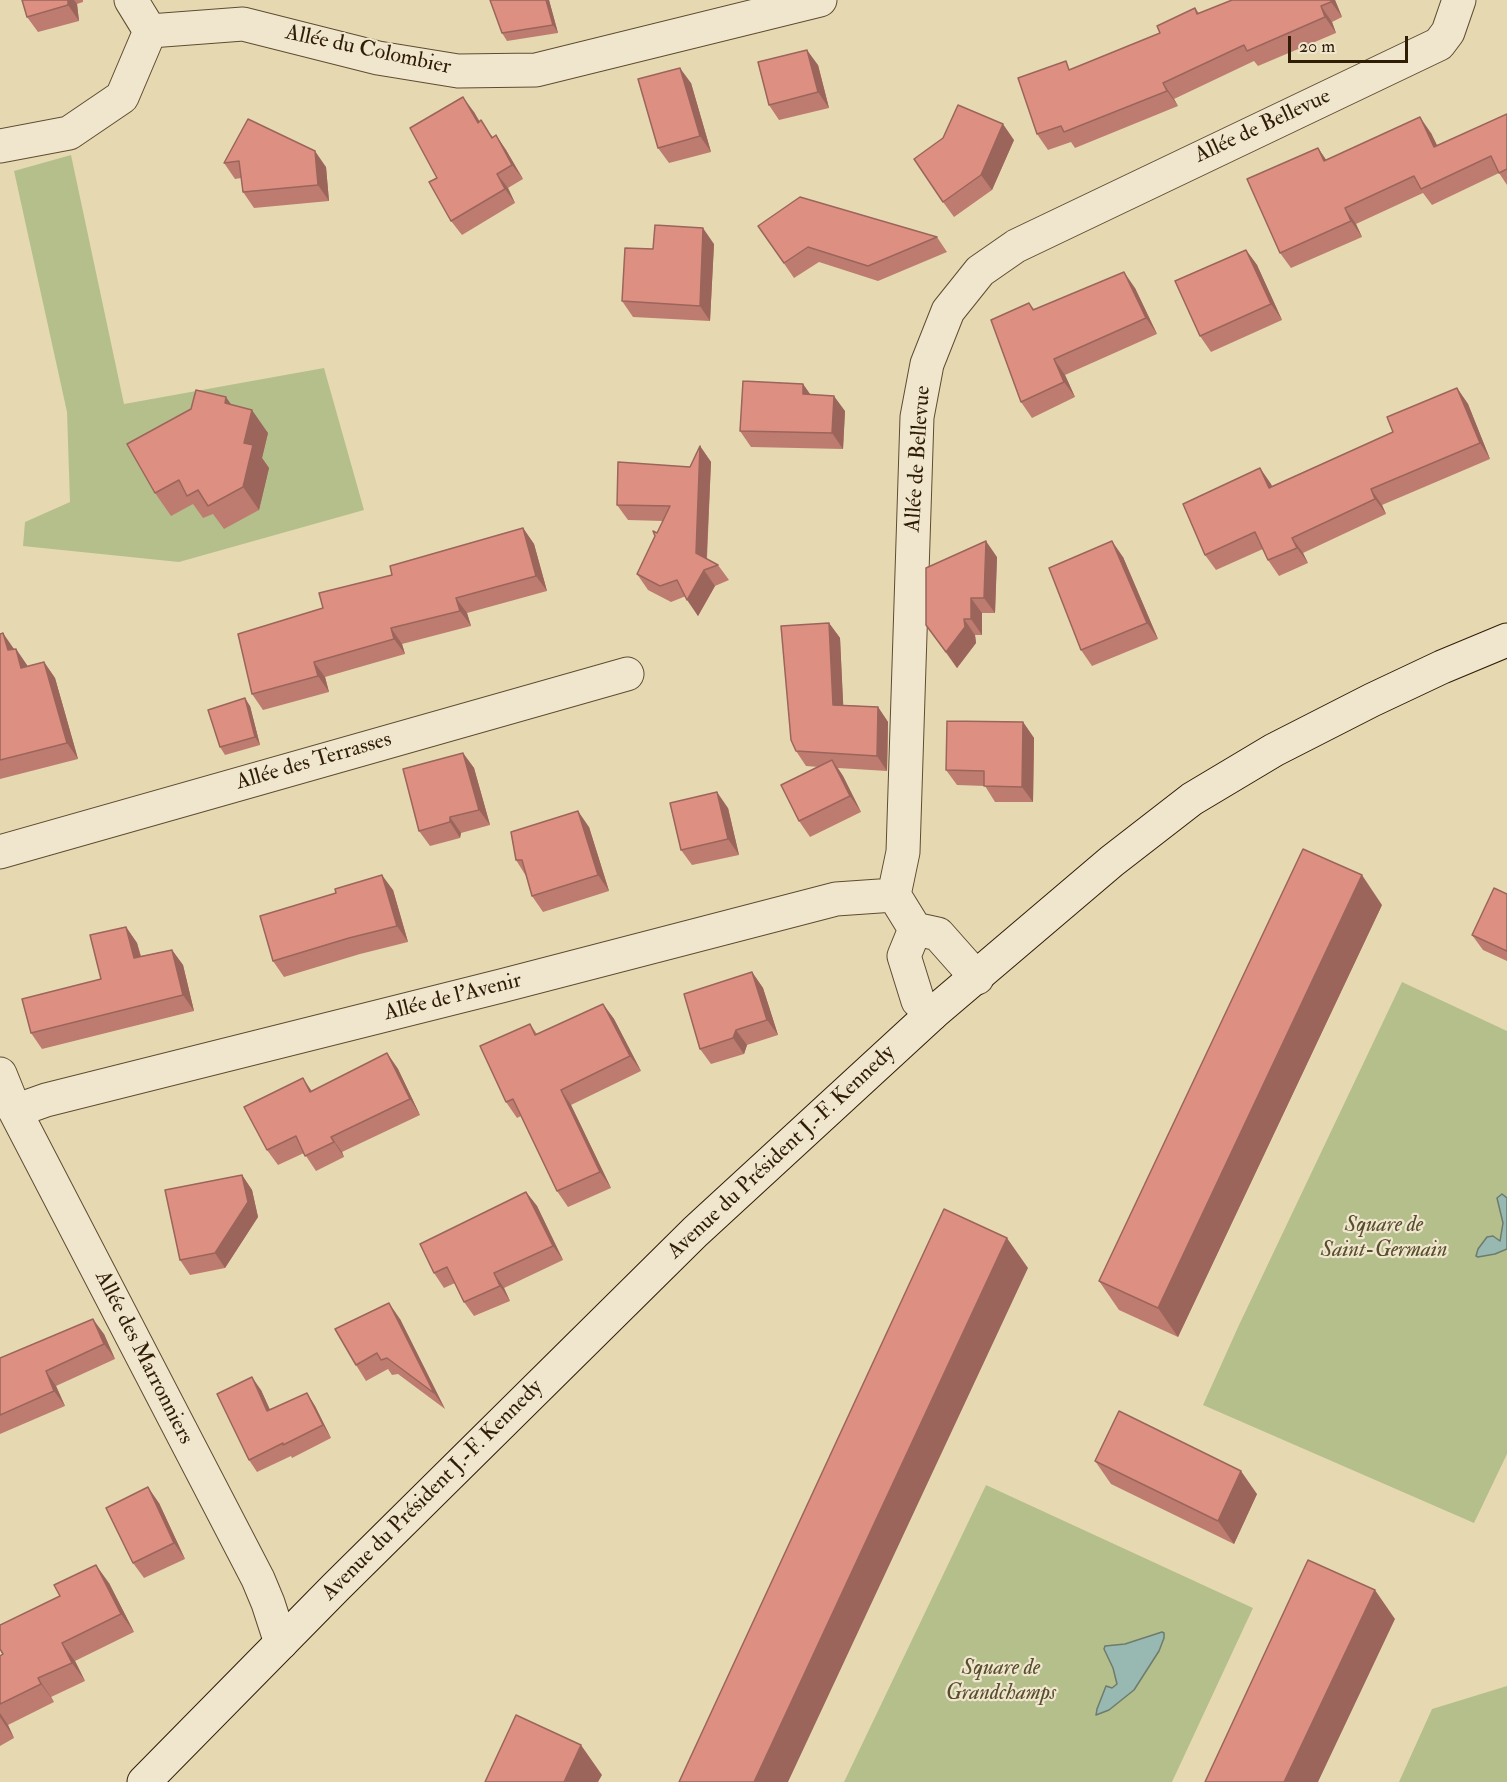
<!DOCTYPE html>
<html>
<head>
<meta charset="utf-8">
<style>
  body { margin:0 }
  #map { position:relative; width:1507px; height:1782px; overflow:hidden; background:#e6d9b2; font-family:"IM FELL Double Pica",serif }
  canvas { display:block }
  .scale { position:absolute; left:1288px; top:36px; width:120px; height:27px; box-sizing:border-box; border:3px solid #301d06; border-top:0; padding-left:8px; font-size:18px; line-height:21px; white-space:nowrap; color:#301d06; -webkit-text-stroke:4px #efe6cd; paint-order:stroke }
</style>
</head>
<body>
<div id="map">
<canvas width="1507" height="1782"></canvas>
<div class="scale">20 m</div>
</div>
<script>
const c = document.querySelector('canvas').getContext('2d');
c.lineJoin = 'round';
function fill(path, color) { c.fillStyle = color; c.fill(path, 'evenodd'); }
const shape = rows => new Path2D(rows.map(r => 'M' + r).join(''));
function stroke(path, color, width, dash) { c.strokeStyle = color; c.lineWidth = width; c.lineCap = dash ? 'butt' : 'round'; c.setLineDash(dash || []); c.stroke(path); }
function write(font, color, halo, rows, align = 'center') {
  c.font = font + ' "IM FELL Double Pica",serif'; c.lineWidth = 4.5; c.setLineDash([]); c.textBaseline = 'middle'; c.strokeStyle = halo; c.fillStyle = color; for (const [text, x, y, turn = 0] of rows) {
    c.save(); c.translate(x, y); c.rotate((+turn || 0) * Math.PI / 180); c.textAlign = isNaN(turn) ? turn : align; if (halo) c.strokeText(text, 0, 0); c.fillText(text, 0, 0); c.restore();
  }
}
fill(shape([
  [71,155,124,404,324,368,364,510,179,562,23,546,25,522,70,502,67,412,14,171],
  [1402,982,1507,1031,1507,1454,1474,1523,1203,1405,1239,1325],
  [986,1485,1253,1608,1172,1782,844,1782],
  [1507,1686,1507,1782,1399,1782,1432,1709]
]), '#b5bf8c');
const water = shape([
  [1502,1194,1507,1198,1507,1249,1495,1254,1478,1257,1476,1256,1478,1249,1487,1237,1493,1236,1500,1241,1503,1223,1497,1198,1502,1194],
  [1162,1632,1164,1633,1164,1638,1159,1651,1134,1690,1109,1710,1096,1715,1097,1709,1106,1686,1112,1688,1117,1684,1113,1668,1104,1649,1105,1646,1125,1644,1162,1632]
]);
fill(water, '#97b9b1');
stroke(water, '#6e7b6d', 1.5);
const street = shape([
  [131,0,150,31],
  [0,146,69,133,122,97,150,31,243,24,378,58,458,71,536,70,820,0],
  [0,852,627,674],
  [915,929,894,895,903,852,917,417,927,364,948,311,980,271,1016,246,1439,44,1448,32,1459,0],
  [932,1014,918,1001,904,956,915,929,938,934,977,978],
  [0,1074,15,1111,258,1579,268,1603,281,1643],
  [15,1111,46,1100,501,986,836,899,894,895]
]);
const secondary = shape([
  [144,1782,336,1587,695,1232,932,1014,1112,861,1192,799,1274,750,1372,700,1442,667,1507,640]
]);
stroke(street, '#5e4c31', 35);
stroke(secondary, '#301d06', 35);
stroke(street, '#efe6cd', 33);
stroke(secondary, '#efe6cd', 33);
fill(shape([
  [22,0,83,0,83,2,77,4,79,21,38,32,27,17],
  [491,0,549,0,558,33,507,41,502,33],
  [1335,0,1342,17,1332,22,1336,33,1258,66,1254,61,1174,99,1178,106,1075,148,1071,142,1048,150,1037,134,1072,69,1160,33,1195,8,1199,13],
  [818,65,829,108,779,120,769,105],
  [691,83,711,152,669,163,658,148],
  [474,112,479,122,493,137,496,135,506,150,523,179,508,188,515,203,462,235,451,221],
  [1507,114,1507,185,1499,173,1432,205,1423,193,1356,224,1362,237,1291,268,1280,253,1318,148,1326,160,1431,133,1437,145],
  [248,119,326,167,329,201,254,208,243,192,241,178,235,179,224,163],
  [943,138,1014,140,992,190,954,217,943,202],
  [758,226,937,237,947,252,878,281,819,262,794,278],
  [714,244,710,321,633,317,622,301,653,249],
  [1246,250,1257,265,1282,320,1211,352,1200,336],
  [1135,288,1157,334,1065,375,1075,397,1032,418,1021,402,1029,303,1034,309],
  [803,384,810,394,845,411,843,449,751,447,740,431],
  [1457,388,1468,404,1490,459,1382,505,1386,514,1303,553,1308,563,1279,576,1268,560,1263,549,1216,570,1205,555,1260,468,1272,486,1393,432],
  [232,405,268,433,262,458,269,468,259,510,224,529,213,514,203,518,193,504,171,516,155,493],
  [700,446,711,462,707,559,718,565,729,580,715,586,698,616,686,596,671,602,648,590,637,574,663,521,628,520,617,505,690,467],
  [523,528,534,544,547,591,467,613,471,626,402,644,405,654,325,677,329,692,263,710,252,694,323,608,392,575],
  [997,557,995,613,982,613,982,635,975,635,976,643,957,668,926,625],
  [1123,557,1158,639,1092,666,1081,650],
  [829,623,840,638,843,705,878,707,888,722,887,771,838,768,843,776,861,812,810,837,799,821,819,767,806,766,796,751],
  [0,634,14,649,16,649,28,667,44,662,55,678,78,759,0,779],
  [250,706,260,745,225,755,220,747],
  [1023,722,1034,738,1033,802,995,802,985,786,957,785,946,770],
  [463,753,474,768,490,825,461,833,460,838,430,846,419,831],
  [728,808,739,855,692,865,681,850],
  [589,827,609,891,543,912,532,896,526,876,516,860],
  [393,890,408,942,360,954,284,977,273,961],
  [1507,894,1507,961,1483,950,1472,935],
  [1382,905,1178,1337,1119,1310,1099,1281],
  [126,927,137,943,141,956,172,950,183,965,194,1011,42,1049,31,1033,101,979],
  [752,972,763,988,778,1035,747,1045,744,1054,711,1064,700,1049],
  [603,1004,614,1019,641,1071,571,1105,611,1188,568,1207,557,1191,521,1116,517,1118,506,1102,530,1024,537,1034],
  [387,1053,398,1069,420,1115,342,1152,344,1157,316,1171,304,1153,278,1165,267,1150],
  [242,1175,252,1190,258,1217,225,1268,190,1275,180,1260],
  [526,1192,537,1206,563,1260,504,1288,510,1301,474,1316,464,1302,455,1283,444,1288,434,1273],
  [400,1319,445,1409,398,1374,392,1375,388,1369,366,1381,356,1365],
  [104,1334,115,1359,56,1386,65,1406,0,1434,0,1358],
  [261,1390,270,1410,307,1393,315,1406,331,1438,292,1458,291,1456,257,1472,249,1460],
  [1095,1461,1257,1494,1234,1544,1111,1484],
  [159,1503,185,1559,144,1578,133,1563],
  [109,1583,134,1632,75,1661,85,1681,51,1697,54,1702,8,1725,14,1738,0,1746,0,1656]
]), '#be7c70');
fill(shape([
  [68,0,74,0,77,4,79,21,68,5],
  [546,0,549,0,558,33,553,25],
  [1331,0,1335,0,1342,17,1331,2],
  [1321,6,1332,22,1336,33,1325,17],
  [807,50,818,65,829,108,818,92],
  [680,68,691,83,711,152,700,136],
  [1163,83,1174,99,1178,106,1167,91],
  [463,97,474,112,489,137,478,123],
  [1420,117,1431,133,1445,162,1434,147],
  [1003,124,1014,140,992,190,981,175],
  [496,135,506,150,523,179,512,165],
  [1318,148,1329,164,1324,161],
  [315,151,326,167,329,201,318,185],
  [497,174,508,188,515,203,505,189],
  [1345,208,1356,224,1362,237,1351,221],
  [703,228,714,244,710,321,700,306],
  [1246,250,1257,265,1282,320,1271,304],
  [1124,272,1135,288,1157,334,1146,318],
  [1054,359,1065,375,1075,397,1064,382],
  [803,384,814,400,803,394],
  [1457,388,1468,404,1490,459,1480,443],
  [834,396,845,411,843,449,832,433],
  [226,397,242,420,225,403],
  [252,410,268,433,262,458,269,468,259,510,243,487,244,443],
  [700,446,711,462,706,569,696,553],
  [1260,468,1271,484,1280,503,1269,488],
  [1371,489,1382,505,1386,514,1375,499],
  [523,528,534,544,547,591,536,576],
  [1292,538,1303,553,1308,563,1297,548],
  [986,541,997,557,995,613,984,598],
  [1112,541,1123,557,1158,639,1147,623],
  [704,570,715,586,698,616,687,600],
  [456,598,467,613,471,626,460,611],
  [971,598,982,613,982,635,971,619],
  [964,619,975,635,976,643,957,668,946,652],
  [829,623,840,638,844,720,833,705],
  [391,628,402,644,405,654,394,639],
  [3,633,14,649,19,665,8,650],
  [16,649,27,665,32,684,21,668],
  [44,662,55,678,78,759,67,743],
  [314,662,325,677,329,692,318,676],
  [245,698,250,706,260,745,255,737],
  [878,707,888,722,887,771,877,756],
  [1023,722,1034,738,1033,802,1022,787],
  [463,753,474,768,490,825,479,810],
  [832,760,843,776,861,812,850,796],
  [717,792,728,808,739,855,728,839],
  [578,811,589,827,609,891,598,875],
  [450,817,461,833,460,838,450,822],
  [382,875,393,890,408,942,397,926],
  [1362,875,1382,905,1178,1337,1158,1308],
  [126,927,137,943,145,973,134,958],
  [172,950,183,965,194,1011,183,995],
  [752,972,763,988,778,1035,767,1020],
  [603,1004,614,1019,641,1071,630,1056],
  [736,1030,747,1045,744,1054,733,1038],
  [387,1053,398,1069,420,1115,410,1099],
  [303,1078,313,1093,310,1092],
  [561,1090,571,1105,611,1188,600,1172],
  [331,1137,342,1152,344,1157,334,1142],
  [242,1175,252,1190,258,1217,225,1268,215,1253],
  [526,1192,537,1206,563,1260,553,1246],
  [1007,1238,1028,1268,788,1782,754,1782],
  [494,1273,504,1288,510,1301,500,1286],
  [389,1303,400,1319,445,1409,434,1393],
  [93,1319,104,1334,115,1359,104,1344],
  [46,1371,56,1386,65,1406,54,1391],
  [252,1377,261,1390,276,1423,267,1411],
  [307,1393,315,1406,331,1438,323,1425],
  [1241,1471,1257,1494,1234,1544,1218,1521],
  [148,1487,159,1503,185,1559,174,1543],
  [96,1565,109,1583,134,1632,121,1614],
  [1375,1590,1395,1619,1318,1782,1284,1782],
  [62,1643,75,1661,85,1681,72,1663],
  [38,1678,51,1697,54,1702,41,1684],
  [0,1713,8,1725,14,1738,0,1717],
  [581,1745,602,1775,598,1782,564,1782]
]), '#9b655b');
const building = shape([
  [22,0,68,0,68,5,27,17,22,0],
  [490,0,546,0,553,25,502,33,490,0],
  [1232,0,1331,0,1331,2,1321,6,1325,17,1247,51,1244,45,1163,83,1167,91,1064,132,1061,126,1037,134,1018,78,1066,61,1069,70,1160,33,1157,26,1195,8,1197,14,1232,0],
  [807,50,818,92,769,105,758,62,807,50],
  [680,68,700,136,658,148,638,79,680,68],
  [463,97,478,123,481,120,492,138,496,135,512,165,497,174,505,189,451,221,429,182,437,178,410,128,463,97],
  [958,105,1003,124,981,175,943,202,914,159,943,138,958,105],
  [1507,114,1507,169,1499,173,1491,156,1421,189,1414,176,1345,208,1351,221,1280,253,1247,179,1318,148,1324,161,1420,117,1434,147,1507,114],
  [248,119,315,151,318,185,243,192,239,161,224,163,248,119],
  [800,197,937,237,868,266,808,247,784,263,758,226,800,197],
  [655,225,703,228,700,306,622,301,625,248,653,249,655,225],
  [1246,250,1271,304,1200,336,1175,281,1246,250],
  [1124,272,1146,318,1054,359,1064,382,1021,402,991,320,1029,303,1033,310,1124,272],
  [743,381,803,384,803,394,834,396,832,433,740,431,743,381],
  [1457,388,1480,443,1371,489,1375,499,1292,538,1297,548,1268,560,1255,532,1205,555,1183,504,1260,468,1269,488,1393,432,1387,417,1457,388],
  [196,390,226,397,225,403,252,410,244,443,253,445,243,487,208,506,198,490,187,496,179,480,155,493,127,444,191,409,196,390],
  [700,446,696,553,718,565,704,570,687,600,677,580,660,586,637,574,655,536,653,531,657,533,670,506,617,505,618,462,690,467,700,446],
  [523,528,536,576,456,598,460,611,391,628,394,639,314,662,318,676,252,694,238,634,323,608,319,593,392,575,390,566,523,528],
  [986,541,984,598,971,598,971,619,964,619,965,627,946,652,926,625,926,568,986,541],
  [1112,541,1147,623,1081,650,1049,568,1112,541],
  [829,623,833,705,878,707,877,756,796,751,791,740,781,626,829,623],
  [3,633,8,650,16,649,21,668,44,662,67,743,0,760,0,634,3,633],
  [245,698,255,737,220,747,208,710,245,698],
  [947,721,1023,722,1022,787,984,786,984,771,946,770,947,721],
  [463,753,479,810,450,817,450,822,419,831,403,769,463,753],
  [832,760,850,796,799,821,781,785,832,760],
  [717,792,728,839,681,850,670,803,717,792],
  [578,811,598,875,532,896,522,860,516,860,511,832,578,811],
  [1303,849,1362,875,1158,1308,1099,1281,1303,849],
  [382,875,397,926,349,938,273,961,260,916,336,893,335,889,382,875],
  [1494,888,1507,894,1507,951,1472,935,1494,888],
  [126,927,134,958,172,950,183,995,31,1033,22,999,101,979,90,935,126,927],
  [752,972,767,1020,736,1030,733,1038,700,1049,684,994,752,972],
  [603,1004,630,1056,561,1090,600,1172,557,1191,513,1099,506,1102,480,1046,530,1024,535,1035,603,1004],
  [387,1053,410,1099,331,1137,334,1142,305,1156,296,1136,267,1150,244,1107,303,1078,310,1092,387,1053],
  [242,1175,248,1202,215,1253,180,1260,165,1190,242,1175],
  [526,1192,553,1246,494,1273,500,1286,464,1302,447,1267,434,1273,420,1244,526,1192],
  [944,1209,1007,1238,754,1782,679,1782,944,1209],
  [389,1303,434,1393,387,1358,381,1360,377,1353,356,1365,335,1329,389,1303],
  [93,1319,104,1344,46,1371,54,1391,0,1415,0,1358,93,1319],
  [252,1377,267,1411,307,1393,323,1425,283,1445,283,1443,249,1460,217,1394,252,1377],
  [1119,1411,1241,1471,1218,1521,1095,1461,1119,1411],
  [148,1487,174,1543,133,1563,106,1508,148,1487],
  [1308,1560,1375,1590,1284,1782,1205,1782,1308,1560],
  [96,1565,121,1614,62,1643,72,1663,38,1678,41,1684,0,1704,0,1656,3,1654,0,1649,0,1625,60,1596,54,1585,96,1565],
  [516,1715,581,1745,564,1782,485,1782,516,1715]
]);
fill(building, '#dd9082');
stroke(building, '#9b655b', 1.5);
write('22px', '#301d06', '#efe6cd', [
  ["Allée du Colombier",368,51,12],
  ["Allée de Bellevue",1263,127,-25],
  ["Allée de Bellevue",919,459,-86],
  ["Allée des Terrasses",314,762,-16],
  ["Allée de l'Avenir",453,998,-14],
  ["Avenue du Président J.-F. Kennedy",782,1153,-43],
  ["Allée des Marronniers",143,1358,63],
  ["Avenue du Président J.-F. Kennedy",433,1491,-45]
]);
write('italic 22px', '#584e2e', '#efe6cd', [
  ["Square de",1384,1226],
  ["Saint-Germain",1384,1251],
  ["Square de",1001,1669],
  ["Grandchamps",1001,1694]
]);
</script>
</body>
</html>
